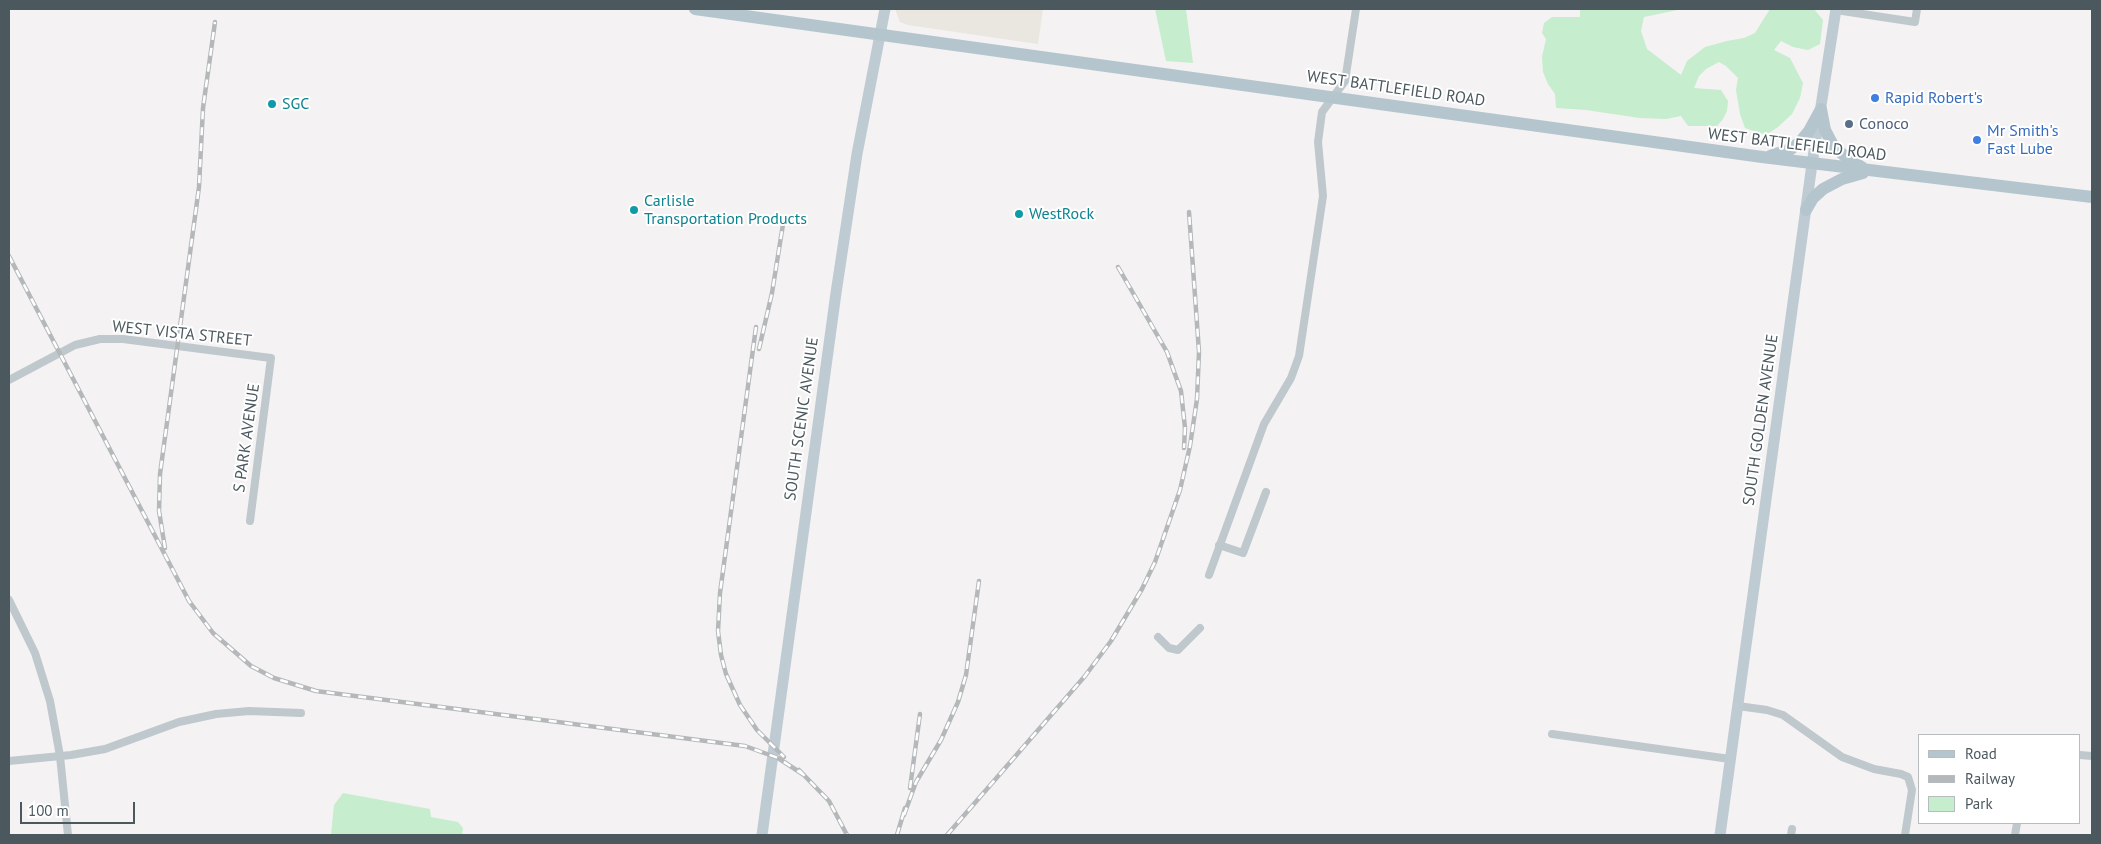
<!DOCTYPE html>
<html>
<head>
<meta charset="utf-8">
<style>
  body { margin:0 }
  #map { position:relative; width:2101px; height:844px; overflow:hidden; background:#f4f2f2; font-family:"PT Sans",sans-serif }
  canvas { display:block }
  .frame { position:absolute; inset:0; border:10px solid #4b585e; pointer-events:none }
  .legend { position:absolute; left:1918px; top:734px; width:162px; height:90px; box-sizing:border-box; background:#fff; border:1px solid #b7bcbf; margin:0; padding:6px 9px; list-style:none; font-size:15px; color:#4b585e }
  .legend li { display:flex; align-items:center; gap:10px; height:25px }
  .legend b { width:25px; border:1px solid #b7bcbf }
  .scale { position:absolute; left:20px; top:802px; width:115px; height:22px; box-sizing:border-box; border:2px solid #4b585e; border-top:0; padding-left:6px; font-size:15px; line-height:18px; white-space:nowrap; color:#4b585e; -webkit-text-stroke:4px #fff; paint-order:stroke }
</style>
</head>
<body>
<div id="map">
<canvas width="2101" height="844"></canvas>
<div class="frame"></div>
<ul class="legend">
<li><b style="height:6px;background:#b4c5ce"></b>Road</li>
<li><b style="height:6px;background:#b5b8bb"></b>Railway</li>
<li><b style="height:14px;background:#c5edce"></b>Park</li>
</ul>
<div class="scale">100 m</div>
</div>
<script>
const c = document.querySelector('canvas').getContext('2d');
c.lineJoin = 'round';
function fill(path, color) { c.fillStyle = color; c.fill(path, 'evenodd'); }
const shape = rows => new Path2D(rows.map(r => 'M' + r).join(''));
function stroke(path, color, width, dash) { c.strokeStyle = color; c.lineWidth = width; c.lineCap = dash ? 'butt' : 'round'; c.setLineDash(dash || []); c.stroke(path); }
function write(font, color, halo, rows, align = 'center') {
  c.font = font + ' "PT Sans",sans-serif'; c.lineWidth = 4; c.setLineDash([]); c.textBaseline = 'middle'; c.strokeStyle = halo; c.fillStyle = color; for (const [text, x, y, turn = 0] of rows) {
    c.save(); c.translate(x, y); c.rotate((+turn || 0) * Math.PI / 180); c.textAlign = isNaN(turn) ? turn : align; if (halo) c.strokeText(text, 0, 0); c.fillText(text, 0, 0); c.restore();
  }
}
fill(shape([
  [895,9,1043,9,1038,44,908,25,900,22]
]), '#eae6e0');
fill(shape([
  [1155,9,1186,9,1193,63,1166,61],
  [1580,9,1682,9,1644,17,1641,31,1647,49,1681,75,1687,61,1705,47,1727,41,1744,38,1755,33,1770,9,1814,9,1823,20,1820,44,1808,50,1793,47,1781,41,1774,50,1790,58,1803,83,1800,98,1792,114,1778,127,1766,135,1745,128,1740,114,1736,90,1738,78,1726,66,1719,62,1706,69,1699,76,1694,88,1721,90,1728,101,1727,111,1723,119,1717,126,1688,126,1681,116,1666,119,1640,118,1586,110,1556,108,1555,94,1548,84,1543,72,1542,57,1546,39,1542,33,1544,23,1552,17,1580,17],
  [343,793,430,809,431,817,458,822,463,828,462,835,331,835,334,805]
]), '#c5edce');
stroke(shape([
  [1836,10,1915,22,1917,9],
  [9,380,75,345,100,339,123,339,271,358,250,521],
  [1219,545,1243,553,1266,492],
  [1209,575,1264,424,1291,378,1299,356,1323,196,1318,142,1322,112,1345,81,1356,9],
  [9,600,35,653,50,701,60,756,68,835],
  [1158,637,1169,648,1178,650,1200,628],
  [1738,706,1767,710,1783,715,1842,757,1874,769,1901,774,1908,777,1912,790,1905,835],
  [1552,734,1730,759],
  [2080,755,2092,756],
  [9,761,71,755,105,749,179,722,216,714,249,711,301,713],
  [1791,835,1792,829],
  [2015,835,2017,823]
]), '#bfc8cd', 8);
stroke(shape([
  [762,835,836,293,857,154,885,9],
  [1720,835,1812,164,1836,9]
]), '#bfcbd2', 11);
stroke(shape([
  [695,9,1762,157,2092,197],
  [1821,109,1825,130,1834,147,1846,157,1863,168],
  [1770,156,1791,149,1800,142,1809,131,1821,109],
  [1806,210,1813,198,1823,189,1842,179,1863,173]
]), '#b4c5ce', 12);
const rail = shape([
  [9,256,189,601,213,633,251,666,274,678,316,691,745,746,778,758,804,775],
  [1118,267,1167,352,1181,391,1185,428,1184,448],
  [756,327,720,593,718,631,721,655,726,674,740,705,757,730,784,757],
  [759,349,772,293,784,218],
  [165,548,159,511,160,474,199,187,203,108,215,22],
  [799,770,829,801,847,835],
  [910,788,920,714],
  [904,815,916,782,941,740,958,702,966,675,979,581],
  [897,835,905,808],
  [947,835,1085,676,1111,641,1142,589,1155,562,1180,490,1190,446,1197,399,1199,352,1189,212]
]);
stroke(rail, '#b5b8bb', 4.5);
stroke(rail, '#fff', 2.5, [8]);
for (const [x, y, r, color] of [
  [1875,98,5,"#3f7fe0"],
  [272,104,5,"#0f9aa8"],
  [1849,124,5,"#5c6f8a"],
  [1977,140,5,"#3f7fe0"],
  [634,210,5,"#0f9aa8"],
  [1019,214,5,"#0f9aa8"]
]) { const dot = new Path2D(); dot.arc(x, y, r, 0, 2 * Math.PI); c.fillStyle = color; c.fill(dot); stroke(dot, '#fff', 2); }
write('16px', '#4b585e', '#fff', [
  ["WEST BATTLEFIELD ROAD",1396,89,8],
  ["WEST BATTLEFIELD ROAD",1797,145,7],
  ["WEST VISTA STREET",182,334,6],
  ["SOUTH SCENIC AVENUE",802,419,-82],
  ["SOUTH GOLDEN AVENUE",1761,420,-82],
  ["S PARK AVENUE",247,438,-82]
]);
write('16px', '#366cbe', '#fff', [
  ["Rapid Robert's",1885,98],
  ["Mr Smith's",1987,131],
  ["Fast Lube",1987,149]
], 'left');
write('16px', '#0d838f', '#fff', [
  ["SGC",282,104],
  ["Carlisle",644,201],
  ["Transportation Products",644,219],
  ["WestRock",1029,214]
], 'left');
write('16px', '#4e5e75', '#fff', [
  ["Conoco",1859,124]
], 'left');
</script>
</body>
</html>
